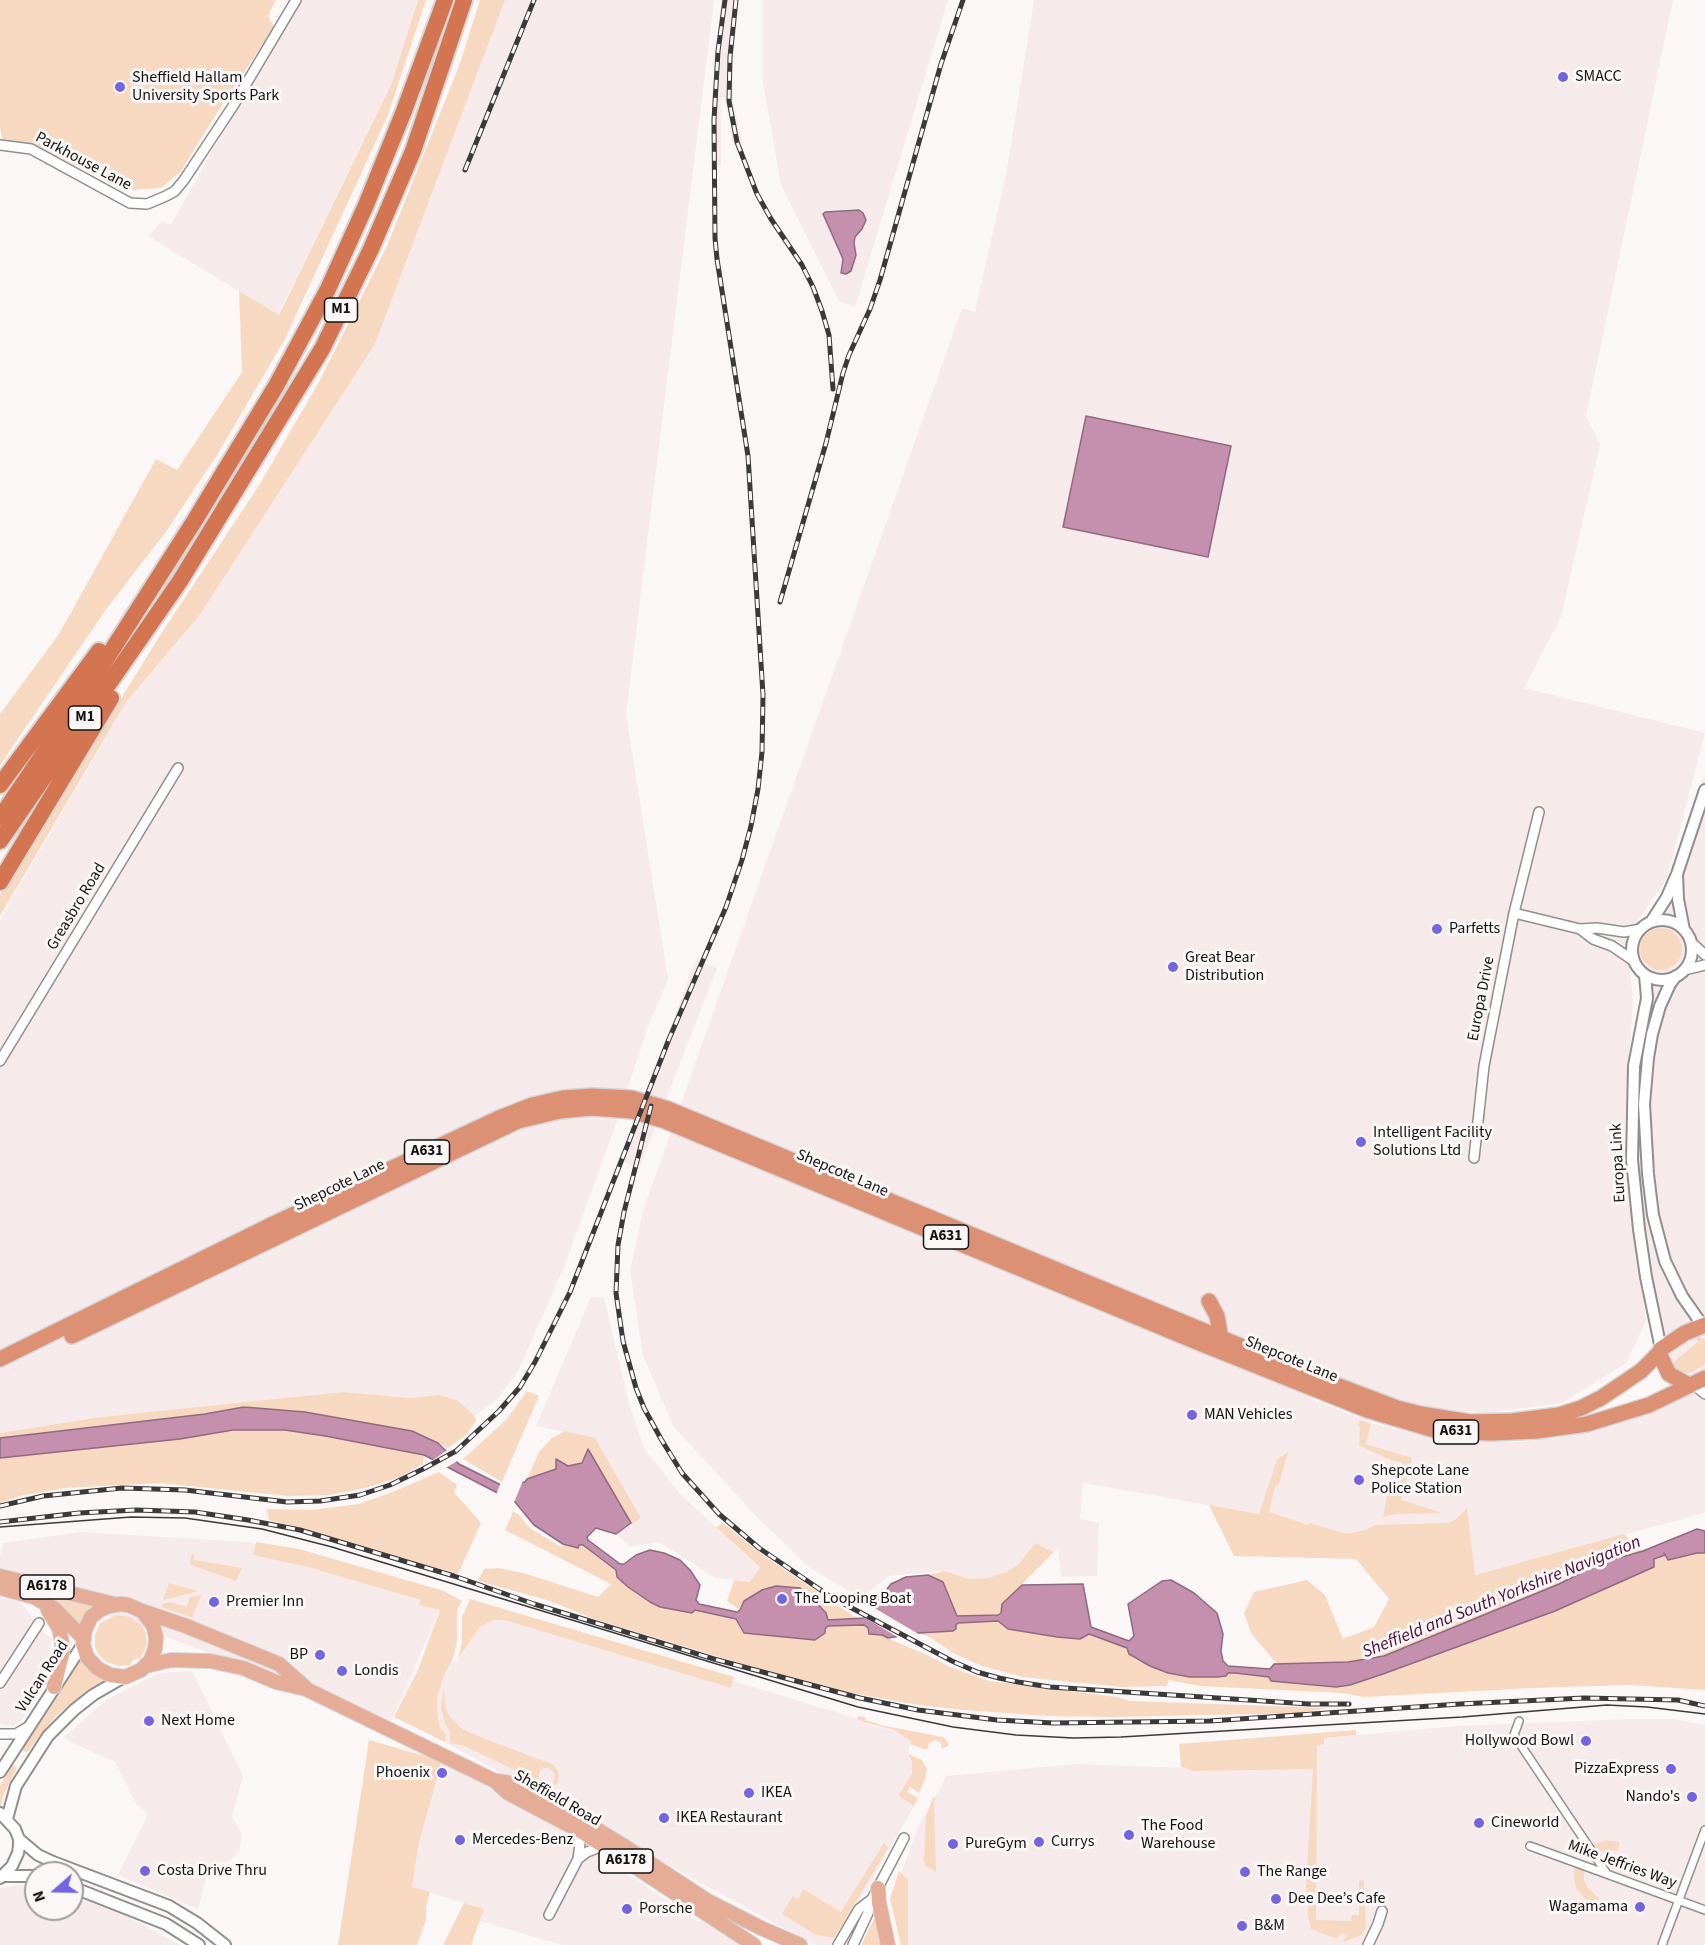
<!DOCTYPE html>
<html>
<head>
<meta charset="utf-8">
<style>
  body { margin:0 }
  #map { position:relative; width:1705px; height:1945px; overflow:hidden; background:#fbf7f7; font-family:"Source Sans 3",sans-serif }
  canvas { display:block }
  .north { position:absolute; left:24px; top:1861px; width:60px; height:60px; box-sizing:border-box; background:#fbf7f7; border:2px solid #9f9c9c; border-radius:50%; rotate:250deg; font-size:16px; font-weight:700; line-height:24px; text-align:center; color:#141313 }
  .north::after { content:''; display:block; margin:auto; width:21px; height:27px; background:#7364df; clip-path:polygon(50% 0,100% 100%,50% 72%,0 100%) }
</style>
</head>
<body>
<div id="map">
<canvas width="1705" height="1945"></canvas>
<div class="north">N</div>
</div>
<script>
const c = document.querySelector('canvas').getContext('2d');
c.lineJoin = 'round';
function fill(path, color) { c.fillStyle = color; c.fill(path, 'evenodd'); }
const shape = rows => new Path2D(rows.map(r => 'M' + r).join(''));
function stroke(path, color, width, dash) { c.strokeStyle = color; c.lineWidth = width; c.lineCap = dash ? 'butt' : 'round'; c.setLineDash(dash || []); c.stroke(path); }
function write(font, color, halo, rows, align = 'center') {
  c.font = font + ' "Source Sans 3",sans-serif'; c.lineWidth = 6; c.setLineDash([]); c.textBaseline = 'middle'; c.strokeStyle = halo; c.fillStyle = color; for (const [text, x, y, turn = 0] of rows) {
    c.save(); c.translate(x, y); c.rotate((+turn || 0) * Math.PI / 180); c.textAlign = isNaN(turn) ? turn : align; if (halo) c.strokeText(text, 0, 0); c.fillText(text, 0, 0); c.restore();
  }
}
fill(shape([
  [296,0,418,0,391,85,278,315,148,236,162,221,171,225],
  [505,0,714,0,626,714,668,979,647,1029,618,1118,565,1265,518,1371,498,1398,475,1416,457,1400,439,1395,411,1398,342,1392,101,1417,0,1433,0,920,126,702,199,616,375,344],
  [721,0,739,0,733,60,733,101,742,143,733,146,725,97,721,97,721,165,712,165,712,96],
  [763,0,948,0,855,307,839,301,781,185,763,82],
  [1034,0,1673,0,1586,416,1600,445,1561,617,1524,688,1705,733,1667,879,1626,937,1633,999,1623,1154,1646,1321,1626,1363,1562,1403,1486,1413,1418,1406,1321,1370,1309,1398,1374,1424,1423,1436,1457,1441,1518,1442,1558,1438,1620,1424,1671,1404,1692,1390,1655,1353,1642,1263,1634,1192,1641,992,1630,953,1630,940,1633,933,1663,897,1675,866,1688,819,1705,773,1705,1513,1474,1575,1259,1514,1083,1483,1080,1519,1099,1523,1097,1576,1061,1577,1058,1549,1054,1552,1035,1543,1019,1564,1006,1572,988,1578,969,1579,944,1571,888,1576,862,1598,810,1568,758,1518,674,1427,643,1356,630,1270,643,1211,962,308,975,312,1007,169],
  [696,960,717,968,639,1169,620,1160],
  [591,1297,604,1298,628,1400,644,1448,680,1494,760,1567,750,1582,715,1578,659,1542,629,1547,617,1534,641,1518,595,1438,536,1426],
  [81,1532,248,1542,444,1599,392,1720,79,1605,0,1569,0,1556,3,1543],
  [0,1598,20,1601,39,1626,38,1629,53,1639,50,1645,50,1669,22,1720,15,1725,7,1726,0,1723],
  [494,1620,504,1620,731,1688,733,1681,849,1716,877,1727,894,1730,911,1741,908,1755,912,1762,912,1773,898,1796,914,1806,836,1943,833,1945,814,1945,445,1742,446,1735,440,1727,436,1706,438,1690,444,1675,452,1660,457,1662,480,1627],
  [192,1671,243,1776,232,1817,242,1835,239,1851,228,1862,210,1863,198,1909,118,1875,148,1814,137,1805,115,1762,66,1740,64,1737,106,1700,159,1673],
  [1630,1719,1672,1719,1705,1725,1705,1945,902,1945,892,1900,917,1829,939,1791,946,1776,1076,1764,1186,1768,1192,1771,1311,1739,1458,1726],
  [442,1761,550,1822,699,1922,702,1920,742,1945,562,1945,480,1921,484,1909,412,1887,419,1842],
  [18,1885,36,1886,36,1909,72,1909,72,1894,109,1907,181,1945,0,1945,0,1888]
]), '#f7eaea');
fill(shape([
  [0,0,276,0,268,16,274,27,215,116,181,171,161,188,134,190,89,172,30,144,3,143,0,127],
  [418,0,426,0,388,115,285,339,217,455,165,533,107,608,0,765,0,714,59,634,156,459,177,470,242,372,239,291,279,315,391,85],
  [480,0,505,0,375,344,199,616,126,702,0,916,0,895,159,637,258,487,319,382,387,246,459,66],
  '1640 949a21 21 0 1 1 42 0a21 21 0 1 1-42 0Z',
  [1696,1336,1705,1339,1705,1365,1689,1373,1679,1372,1670,1365,1698,1342],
  [527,1391,539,1396,502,1482,463,1459,507,1419],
  [342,1392,411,1398,439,1395,457,1400,475,1416,476,1421,466,1435,448,1448,430,1438,412,1431,305,1412,244,1407,205,1414,0,1438,0,1433,101,1417],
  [1359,1420,1371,1424,1366,1444,1412,1458,1408,1474,1400,1471,1402,1463,1388,1459,1359,1445,1360,1427,1358,1425],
  [254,1429,285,1430,405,1451,424,1455,423,1464,400,1477,365,1488,329,1495,287,1496,160,1483,66,1488,20,1496,0,1503,0,1458,180,1439,233,1430],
  [565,1431,595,1438,641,1518,631,1525,588,1449,582,1463,568,1466,556,1460,556,1469,527,1479,539,1452,552,1438],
  [1288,1452,1279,1484,1275,1486,1269,1512,1308,1525,1310,1523,1346,1534,1366,1530,1375,1525,1448,1523,1455,1520,1467,1508,1475,1575,1624,1534,1643,1551,1601,1563,1559,1584,1384,1656,1348,1662,1277,1664,1251,1633,1244,1613,1254,1592,1307,1580,1325,1595,1343,1639,1374,1627,1389,1599,1356,1559,1234,1556,1209,1505,1259,1514,1277,1460],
  [439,1472,457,1485,454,1492,481,1523,458,1574,269,1520,267,1509,311,1510,359,1504,395,1491],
  [1399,1475,1407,1477,1401,1500,1442,1513,1396,1514,1383,1517,1387,1496,1392,1482,1396,1483],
  [513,1512,518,1514,531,1529,561,1547,563,1544,573,1547,579,1547,579,1544,583,1545,616,1570,617,1577,628,1587,651,1602,660,1607,695,1610,736,1620,745,1633,815,1640,828,1626,865,1625,873,1635,880,1635,927,1655,950,1667,989,1681,1117,1697,1130,1701,1327,1708,1299,1713,1110,1717,1047,1716,963,1710,919,1705,829,1689,739,1663,597,1620,547,1600,478,1581,484,1569,499,1568,523,1573,598,1597,611,1584,505,1530],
  [723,1523,764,1556,858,1619,828,1620,801,1588,776,1586,762,1590,740,1610,727,1601,734,1580,750,1582,760,1567,716,1527],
  [256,1542,299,1549,444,1591,462,1601,457,1610,457,1640,454,1656,444,1675,437,1698,437,1712,440,1727,446,1735,445,1742,394,1717,418,1670,440,1610,419,1605,421,1600,308,1567,253,1555],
  [1035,1543,1054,1552,1002,1604,1001,1613,998,1615,957,1616,943,1582,929,1575,944,1571,969,1579,988,1578,1006,1572,1019,1564],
  [194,1553,194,1560,242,1568,236,1581,191,1565,190,1563,191,1556],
  [1697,1553,1705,1553,1705,1690,1630,1685,1533,1688,1363,1697,1343,1693,1200,1686,1169,1680,1167,1686,1122,1687,1023,1677,982,1666,953,1653,931,1638,919,1633,953,1631,956,1629,956,1625,958,1623,999,1621,1008,1629,1057,1637,1085,1637,1089,1634,1127,1648,1129,1654,1138,1661,1190,1677,1217,1677,1226,1676,1228,1673,1235,1673,1269,1677,1271,1681,1337,1687,1350,1685,1383,1674,1557,1607,1653,1559,1665,1555,1668,1560],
  [169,1583,198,1591,163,1600],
  [43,1593,89,1604,92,1612,81,1625,70,1613,42,1595],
  [201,1595,192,1618,162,1607,162,1604,170,1602,187,1607,190,1597],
  [470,1599,734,1677,731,1688,504,1620,494,1620,480,1627,458,1659,462,1642,462,1617],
  [116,1615,130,1617,140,1624,145,1631,147,1644,144,1652,140,1658,138,1659,137,1658,131,1662,131,1665,119,1666,106,1662,98,1654,95,1647,95,1635,100,1623],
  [77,1661,85,1661,106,1679,66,1707,54,1718,30,1749,27,1752,23,1751,23,1747,67,1681],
  [444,1687,445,1706,448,1714,458,1725,464,1730,488,1740,554,1765,559,1773,558,1783,555,1785,553,1782,555,1774,549,1768,543,1768,539,1773,539,1780,545,1785,465,1746,450,1743,450,1732,445,1724,441,1708],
  [858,1716,866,1717,865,1720,885,1726,943,1737,949,1743,948,1746,942,1749,941,1743,935,1740,929,1744,927,1750,910,1744,911,1741,894,1730,864,1722,857,1719],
  [1356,1730,1356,1735,1324,1738,1324,1744,1317,1746,1316,1920,1351,1921,1352,1915,1359,1915,1359,1881,1364,1880,1366,1928,1362,1935,1343,1942,1346,1936,1341,1933,1337,1939,1311,1929,1308,1915,1306,1888,1313,1769,1192,1771,1186,1768,1181,1767,1179,1744],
  [369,1740,442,1761,419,1842,412,1887,430,1892,426,1907,426,1920,417,1945,338,1945],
  [908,1754,922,1760,927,1769,926,1777,919,1793,910,1787,907,1792,918,1798,914,1806,898,1796,912,1773,912,1762],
  [13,1765,17,1768,3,1796,0,1810,0,1785],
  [937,1797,934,1801,936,1872,926,1866,924,1861,926,1816,933,1798],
  [1607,1840,1620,1842,1617,1851,1606,1850,1596,1853,1591,1845],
  [884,1843,888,1848,834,1938,816,1935,782,1914,793,1896,798,1899,803,1889,841,1912],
  [1575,1865,1584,1868,1584,1880,1588,1888,1599,1898,1596,1907,1587,1901,1576,1888,1574,1876],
  [899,1871,908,1880,908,1945,901,1945,890,1899],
  [464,1903,484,1909,471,1945,443,1945],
  [876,1915,883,1945,861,1945]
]), '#f7d9c1');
const water = shape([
  [859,210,863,213,866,220,862,229,855,237,854,243,856,255,851,271,846,274,841,273,843,259,823,214,825,212,859,210],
  [1086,416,1231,446,1208,557,1063,527,1086,416],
  [244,1407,305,1412,412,1431,438,1443,459,1464,503,1486,525,1482,527,1479,556,1469,556,1459,568,1466,582,1463,588,1449,631,1523,616,1534,596,1528,587,1537,588,1540,620,1564,624,1564,636,1555,650,1550,664,1553,680,1560,690,1570,700,1585,696,1600,699,1604,737,1612,740,1610,744,1601,762,1590,776,1586,800,1588,814,1600,826,1613,828,1620,864,1618,891,1584,906,1577,928,1575,943,1582,957,1616,998,1615,1001,1613,1002,1604,1022,1585,1083,1584,1091,1627,1129,1641,1134,1636,1128,1604,1162,1581,1171,1580,1194,1593,1217,1613,1223,1634,1221,1651,1223,1661,1228,1666,1270,1669,1274,1664,1348,1662,1384,1656,1559,1584,1601,1563,1643,1551,1697,1529,1705,1531,1705,1553,1697,1553,1668,1560,1664,1553,1665,1555,1654,1559,1654,1567,1555,1611,1383,1674,1350,1685,1336,1687,1271,1681,1269,1677,1235,1673,1228,1673,1226,1676,1217,1677,1190,1677,1168,1673,1150,1666,1129,1654,1127,1648,1089,1634,1080,1639,1057,1637,1008,1629,998,1621,958,1623,956,1625,956,1629,953,1631,919,1633,888,1638,882,1635,869,1634,868,1628,864,1625,828,1626,825,1629,825,1633,815,1640,744,1633,736,1619,695,1610,692,1613,660,1607,650,1602,628,1587,617,1577,616,1570,583,1545,579,1545,578,1548,563,1544,534,1525,515,1502,424,1455,325,1436,285,1430,233,1430,180,1439,0,1458,0,1438,205,1414,244,1407]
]);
fill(water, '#c490ae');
stroke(water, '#8f6a80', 1.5);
fill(shape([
  [449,1449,459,1460,444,1469,430,1462],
  [524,1478,513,1505,496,1495,501,1482],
  [871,1606,922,1636,901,1639,862,1616]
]), '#fbf7f7');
const pedestrian = shape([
  [1519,1721,1514,1735,1607,1874],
  [1530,1846,1705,1910],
  [1662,1945,1705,1830]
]);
const minor = shape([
  [0,145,31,149,130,203,147,204,166,196,175,191,184,180,233,106,296,0],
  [1514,913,1539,812],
  [1580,929,1593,939,1612,946,1634,961],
  [1691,942,1705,955],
  [1684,970,1705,965],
  [0,1061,178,768],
  [1474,1158,1484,1066,1514,913,1580,929,1597,928,1624,932,1641,929],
  [1693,1384,1705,1394],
  [0,1683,39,1623],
  [0,1734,16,1734,28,1727],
  [578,1829,580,1844,578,1859,587,1852,603,1846],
  [549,1915,578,1859],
  [838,1945,859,1909,872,1899],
  [853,1945,868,1913,872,1899,904,1838],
  [1368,1945,1378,1924,1382,1911]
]);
const tertiary = shape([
  [1677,874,1678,899,1684,930],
  '1632 950a30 30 0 1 1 60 0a30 30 0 1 1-60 0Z',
  [1651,922,1667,897,1677,874,1705,790],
  [1645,975,1647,998,1634,1066,1632,1160,1639,1229,1646,1277,1661,1349],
  [1676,976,1670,984,1660,1006,1652,1034,1648,1058,1644,1104,1648,1174,1653,1215,1665,1261,1682,1296,1703,1326],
  [0,1772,83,1644],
  [0,1813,15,1829,19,1839,19,1846,18,1853,12,1866,0,1878],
  [7,1819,16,1786,48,1736,74,1710,93,1695,124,1677],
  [19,1839,38,1855,53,1862,169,1906,197,1923,225,1945],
  [2,1876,36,1876],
  [72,1887,166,1924,199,1945]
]);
const primary = shape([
  [0,1576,114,1604],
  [0,1588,34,1597,55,1609,84,1639],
  [48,1610,59,1628,62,1643,62,1655,54,1687],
  [142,1611,153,1625,156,1637,155,1649,150,1661,141,1670,125,1677,110,1675,97,1668,87,1657,83,1644,85,1630,91,1617,100,1610,109,1606,121,1604,128,1605,142,1611,186,1626,279,1664,306,1688],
  [146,1666,171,1660,210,1661,243,1668,276,1682,306,1689,495,1781,508,1793,582,1832,754,1945],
  [497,1781,510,1783,557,1805,624,1846,708,1901,761,1928,800,1945],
  [878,1888,879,1903,888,1945]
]);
const trunk = shape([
  [1209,1301,1217,1316,1221,1339],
  [72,1336,518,1121,560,1111,591,1108,632,1111,665,1121,1197,1342,1367,1410,1431,1429,1455,1432,1493,1433,1537,1431,1587,1424,1649,1405,1705,1378],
  [1659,1353,1669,1374,1689,1385],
  [0,1359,273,1224,499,1118,532,1105,563,1098,592,1096,631,1098,668,1109,1318,1378,1397,1408,1421,1414,1470,1422,1512,1421,1559,1415,1581,1408,1601,1398,1641,1371,1659,1353,1661,1349,1685,1333,1705,1325]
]);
const motorway = shape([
  [0,785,99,651],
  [0,818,91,683,195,520,276,386,328,289,366,205,404,111,445,0],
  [0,841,180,581,322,349,371,249,413,151,464,0],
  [0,882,111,698]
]);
stroke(pedestrian, '#928e8e', 10);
stroke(minor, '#928e8e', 12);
stroke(tertiary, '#928e8e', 14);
stroke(primary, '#d5d5d5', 16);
stroke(trunk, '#d5d5d5', 18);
stroke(motorway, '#d5d5d5', 20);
stroke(pedestrian, '#fff', 7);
stroke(minor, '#fff', 9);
stroke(tertiary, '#fff', 10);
stroke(primary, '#e5ac97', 14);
stroke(trunk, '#dc9074', 15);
stroke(motorway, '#d47551', 16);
stroke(shape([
  [0,1527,131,1517,185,1518,262,1529,332,1547,858,1707,953,1727,1016,1735,1073,1738,1121,1737,1462,1717,1607,1705,1647,1707,1705,1714]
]), '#3b3a3a', 1.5);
const rail = shape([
  [736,0,730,57,729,101,737,142,757,194,771,219,802,265,813,287,822,311,829,335,833,389],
  [465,170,534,0],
  [780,602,826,443,843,373,849,355,870,309,880,280,941,64,963,0],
  [651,1106,624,1212,618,1245,616,1293,623,1341,636,1388,644,1408,661,1439,682,1473,719,1514,759,1548,831,1597,952,1661,977,1672,999,1678,1018,1682,1050,1687,1309,1704,1349,1704],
  [0,1506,43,1496,122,1488,185,1490,287,1502,320,1501,360,1495,390,1485,423,1469,456,1451,499,1411,520,1387,535,1362,570,1292,669,1039,726,907,742,860,751,826,758,789,762,752,763,695,748,456,717,259,715,238,714,120,718,51,725,0],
  [0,1522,79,1513,136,1510,195,1512,248,1520,300,1530,454,1576,534,1604,714,1659,800,1682,860,1698,918,1710,997,1720,1053,1723,1210,1721,1460,1704,1584,1698,1678,1700,1705,1706]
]);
stroke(rail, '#3b3a3a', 5);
stroke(rail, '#fbf7f7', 3, [9]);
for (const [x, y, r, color] of [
  [1563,77,6,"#7364df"],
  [120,87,6,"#7364df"],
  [1437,929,6,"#7364df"],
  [1173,967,6,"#7364df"],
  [1361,1142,6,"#7364df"],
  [1192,1415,6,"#7364df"],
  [1359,1480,6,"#7364df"],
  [782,1599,6,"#7364df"],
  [214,1602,6,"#7364df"],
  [320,1655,6,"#7364df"],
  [342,1671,6,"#7364df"],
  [149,1721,6,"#7364df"],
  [1586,1741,6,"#7364df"],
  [1671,1769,6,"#7364df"],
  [442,1773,6,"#7364df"],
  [749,1793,6,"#7364df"],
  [1692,1797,6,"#7364df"],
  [664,1818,6,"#7364df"],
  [1479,1823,6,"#7364df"],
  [1129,1835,6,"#7364df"],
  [460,1840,6,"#7364df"],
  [1039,1842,6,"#7364df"],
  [953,1844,6,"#7364df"],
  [145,1871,6,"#7364df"],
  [1245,1872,6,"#7364df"],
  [1276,1899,6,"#7364df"],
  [1640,1907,6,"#7364df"],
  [627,1909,6,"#7364df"],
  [1242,1926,6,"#7364df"]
]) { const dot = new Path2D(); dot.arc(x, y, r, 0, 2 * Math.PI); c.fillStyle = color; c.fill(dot); stroke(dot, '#fbf7f7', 2); }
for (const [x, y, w] of [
  [341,310,33],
  [85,718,33],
  [427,1152,45],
  [946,1237,45],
  [1456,1432,45],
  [47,1587,54],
  [626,1861,54]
]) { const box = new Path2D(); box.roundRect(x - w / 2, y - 12, w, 24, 4.5); c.fillStyle = '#fbf7f7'; c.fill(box); stroke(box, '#141313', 1.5); }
write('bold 15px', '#141313', null, [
  ["M1",341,310],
  ["M1",85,718],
  ["A631",427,1152],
  ["A631",946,1237],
  ["A631",1456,1432],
  ["A6178",47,1587],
  ["A6178",626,1861]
]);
write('16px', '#141313', '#fbf7f7', [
  ["SMACC",1575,77],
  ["Sheffield Hallam",132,78],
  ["University Sports Park",132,96],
  ["Parfetts",1449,929],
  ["Great Bear",1185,958],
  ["Distribution",1185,976],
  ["Intelligent Facility",1373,1133],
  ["Solutions Ltd",1373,1151],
  ["MAN Vehicles",1204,1415],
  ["Shepcote Lane",1371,1471],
  ["Police Station",1371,1489],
  ["The Looping Boat",794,1599],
  ["Premier Inn",226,1602],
  ["BP",308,1655,"right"],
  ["Londis",354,1671],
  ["Next Home",161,1721],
  ["Hollywood Bowl",1574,1741,"right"],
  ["PizzaExpress",1659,1769,"right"],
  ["Phoenix",430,1773,"right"],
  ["IKEA",761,1793],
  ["Nando's",1680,1797,"right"],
  ["IKEA Restaurant",676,1818],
  ["Cineworld",1491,1823],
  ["The Food",1141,1826],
  ["Warehouse",1141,1844],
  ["Mercedes-Benz",472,1840],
  ["Currys",1051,1842],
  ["PureGym",965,1844],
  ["Costa Drive Thru",157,1871],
  ["The Range",1257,1872],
  ["Dee Dee’s Cafe",1288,1899],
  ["Wagamama",1628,1907,"right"],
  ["Porsche",639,1909],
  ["B&M",1254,1926]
], 'left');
write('16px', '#141313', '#fbf7f7', [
  ["Parkhouse Lane",83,162,28],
  ["Greasbro Road",77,907,-59],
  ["Europa Drive",1482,999,-79],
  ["Europa Link",1619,1163,-93],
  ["Shepcote Lane",842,1174,23],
  ["Shepcote Lane",340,1186,-26],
  ["Shepcote Lane",1291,1360,22],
  ["Vulcan Road",43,1677,-57],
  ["Sheffield Road",557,1799,30],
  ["Mike Jeffries Way",1622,1865,20]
]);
write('italic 18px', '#4b0d39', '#fbf7f7', [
  ["Sheffield and South Yorkshire Navigation",1502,1598,-22]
]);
</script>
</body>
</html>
